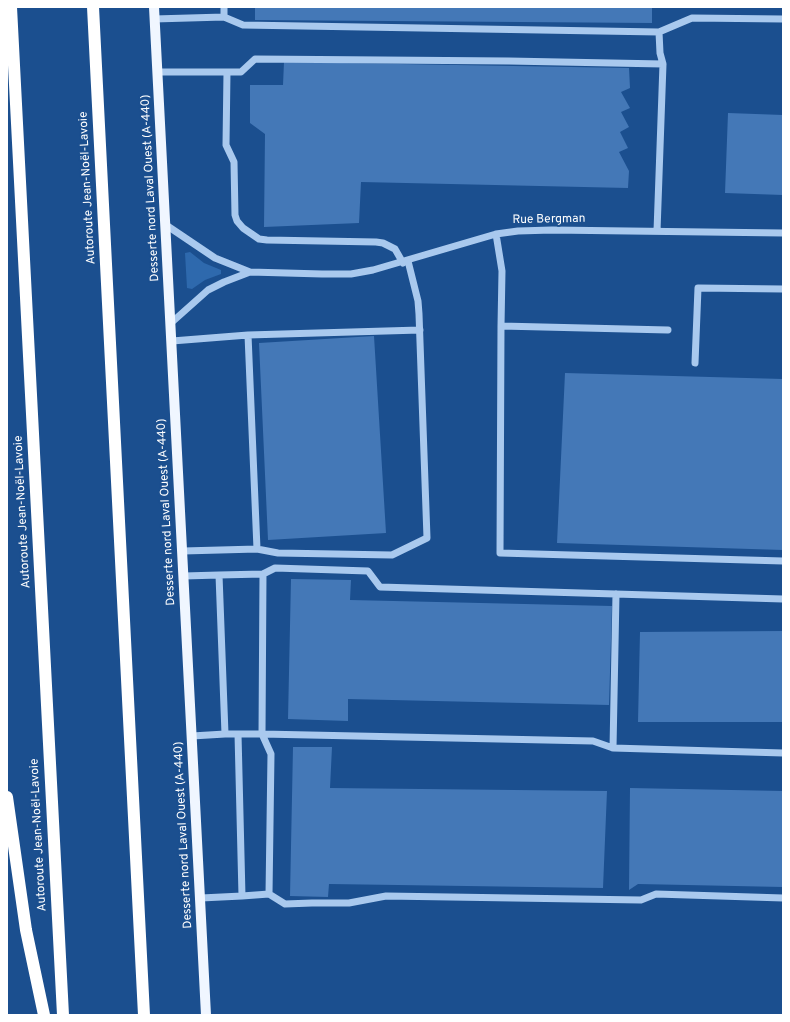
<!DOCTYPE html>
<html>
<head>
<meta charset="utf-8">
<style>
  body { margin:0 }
  #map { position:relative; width:790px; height:1022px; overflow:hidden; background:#1b4f8f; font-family:Overpass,sans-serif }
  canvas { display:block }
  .frame { position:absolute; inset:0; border:8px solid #fff; pointer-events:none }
</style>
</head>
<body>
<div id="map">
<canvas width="790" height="1022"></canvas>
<div class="frame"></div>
</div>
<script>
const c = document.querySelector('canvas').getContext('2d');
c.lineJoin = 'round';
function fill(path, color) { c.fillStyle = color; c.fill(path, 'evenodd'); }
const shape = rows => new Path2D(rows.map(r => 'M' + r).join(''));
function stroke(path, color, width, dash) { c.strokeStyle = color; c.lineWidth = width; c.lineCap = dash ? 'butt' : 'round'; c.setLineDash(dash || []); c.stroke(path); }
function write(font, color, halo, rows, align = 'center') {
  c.font = font + ' Overpass,sans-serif'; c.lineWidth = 4; c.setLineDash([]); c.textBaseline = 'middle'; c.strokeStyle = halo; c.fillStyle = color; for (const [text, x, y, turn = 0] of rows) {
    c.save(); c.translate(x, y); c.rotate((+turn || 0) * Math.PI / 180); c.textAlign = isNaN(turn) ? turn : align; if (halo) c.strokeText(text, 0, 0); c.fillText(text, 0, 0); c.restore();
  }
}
fill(shape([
  [190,252,204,263,221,270,221,274,205,280,192,289,187,288,185,253]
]), '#2e69ad');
fill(shape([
  [255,7,652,7,652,23,255,20],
  [284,62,629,68,630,88,621,92,630,108,621,112,629,127,620,132,628,148,619,152,629,171,628,188,361,182,359,223,264,227,265,134,250,123,250,85,283,85],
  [728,113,783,115,783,195,725,193],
  [374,336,386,533,268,540,259,343],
  [565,373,783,379,783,550,557,543],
  [291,579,351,580,350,600,612,606,609,705,348,699,348,721,288,719],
  [783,631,783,722,638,722,640,632],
  [293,747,332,747,330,788,607,791,603,888,329,884,328,897,290,896],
  [630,788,783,791,783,887,638,884,629,890]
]), '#4478b7');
stroke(shape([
  [224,17,224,7],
  [154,19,224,17,243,25,659,32,660,53,663,64],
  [659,32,692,18,783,19],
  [157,72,227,72,226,145,234,162,235,215,237,221,243,228,259,239,267,240,376,242,383,243,395,249,403,263],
  [227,72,241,72,255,59,509,61,663,64,657,231],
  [166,225,215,258,250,272,322,274,351,274,373,270,472,241,496,234,518,231,552,230,783,233],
  [496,234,502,271,501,326,668,330],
  [171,323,208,290,224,282,250,272],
  [501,326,500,553,783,561],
  [248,335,420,330],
  [172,341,248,335,257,549,183,551],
  [695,363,698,288,783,289],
  [257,549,278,553,392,555,427,538,419,314,418,301,408,261],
  [263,574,275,568,368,571,380,587,783,599],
  [219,575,263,574,262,734,225,734],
  [184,576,219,575,225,734,192,736],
  [613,748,616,594],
  [269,894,285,904,312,903,349,903,386,896,641,900,656,894,783,898],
  [242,896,269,894,271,754,262,734,593,741,613,748,783,753],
  [201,898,242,896,238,734]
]), '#a9c9ee', 7);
stroke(shape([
  [154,7,206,1015]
]), '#f0f6ff', 10);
stroke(shape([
  [11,7,63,1015],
  [93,7,144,1015],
  [7,797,26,930,44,1015]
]), '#fff', 12);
write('12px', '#fff', '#1b4f8f', [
  ["Autoroute Jean-Noël-Lavoie",88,188,-93],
  ["Desserte nord Laval Ouest (A-440)",151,188,-93],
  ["Rue Bergman",549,220,-1],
  ["Autoroute Jean-Noël-Lavoie",23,512,-93],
  ["Desserte nord Laval Ouest (A-440)",167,512,-93],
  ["Autoroute Jean-Noël-Lavoie",39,835,-93],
  ["Desserte nord Laval Ouest (A-440)",184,835,-93]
]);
</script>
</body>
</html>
